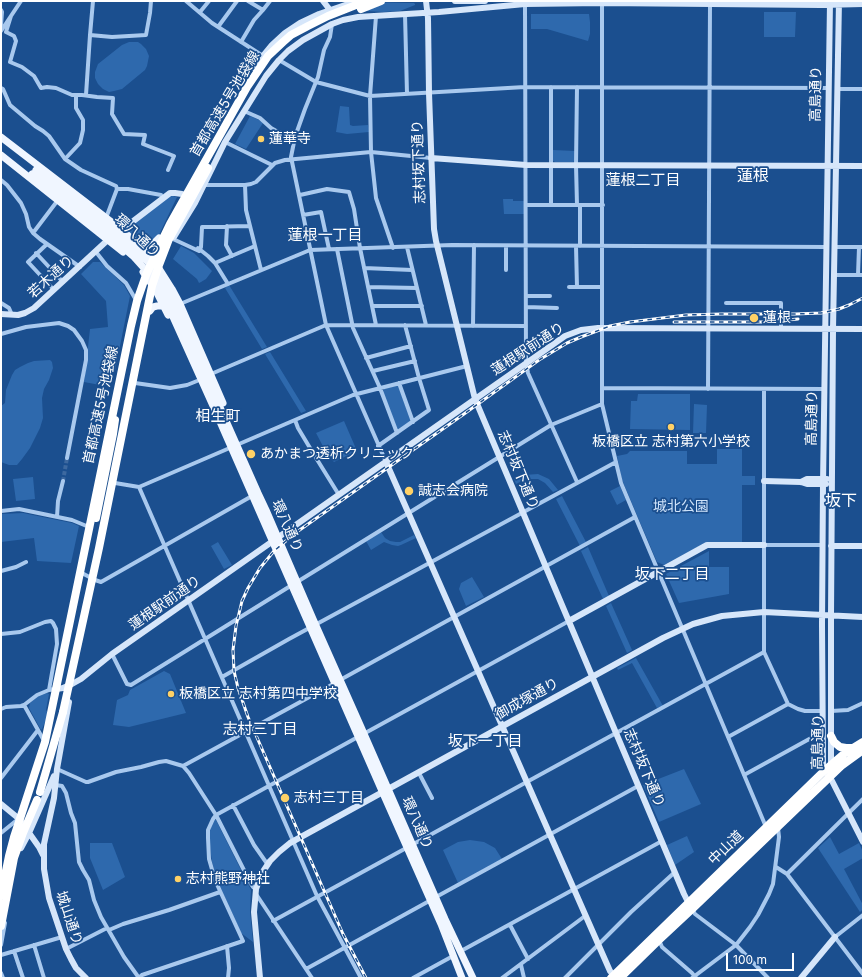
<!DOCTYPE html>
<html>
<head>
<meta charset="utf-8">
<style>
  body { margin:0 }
  #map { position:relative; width:864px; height:979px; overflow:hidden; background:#1b4f8f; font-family:Inter,sans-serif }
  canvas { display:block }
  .frame { position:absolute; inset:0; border:2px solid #fff; pointer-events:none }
  .scale { position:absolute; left:726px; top:953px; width:68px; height:18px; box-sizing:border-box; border:2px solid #fff; border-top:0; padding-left:5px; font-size:12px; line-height:14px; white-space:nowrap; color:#fff; -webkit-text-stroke:3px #1b4f8f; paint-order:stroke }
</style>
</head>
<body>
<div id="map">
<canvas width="864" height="979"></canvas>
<div class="frame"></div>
<div class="scale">100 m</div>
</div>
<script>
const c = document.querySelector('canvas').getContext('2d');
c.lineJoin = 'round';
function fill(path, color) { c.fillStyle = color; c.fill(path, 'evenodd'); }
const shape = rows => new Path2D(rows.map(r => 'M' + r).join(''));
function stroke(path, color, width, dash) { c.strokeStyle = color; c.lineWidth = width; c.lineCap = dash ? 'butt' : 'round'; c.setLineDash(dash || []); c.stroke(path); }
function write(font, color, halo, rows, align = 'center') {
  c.font = font + ' Inter,"Noto Sans JP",sans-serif'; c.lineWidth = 3.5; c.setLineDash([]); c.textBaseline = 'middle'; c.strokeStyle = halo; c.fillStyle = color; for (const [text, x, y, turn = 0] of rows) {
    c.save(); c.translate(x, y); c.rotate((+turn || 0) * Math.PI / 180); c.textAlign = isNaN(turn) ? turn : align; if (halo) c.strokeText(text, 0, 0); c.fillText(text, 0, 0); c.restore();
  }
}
fill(shape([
  [368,2,408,3,414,3,415,4,415,5,400,11,383,12,365,11],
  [764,12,796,12,795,37,764,37],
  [531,14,589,14,590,22,590,34,588,41,547,29,531,29],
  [129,42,138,42,141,44,146,49,149,56,147,66,145,70,122,89,114,91,109,92,103,89,98,84,95,78,95,72,98,64,122,45],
  [340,106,349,107,350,125,353,126,368,125,369,132,347,134,336,132],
  [250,116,259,120,263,123,246,149,235,144],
  [553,150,575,151,575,161,573,162,555,162,553,161],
  [169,195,177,197,158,237,142,245,126,229],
  [503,199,513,199,513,201,524,201,524,214,504,214],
  [181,246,194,253,212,271,206,279,201,282,199,283,197,279,173,259],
  [93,262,100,262,124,285,130,296,115,371,103,368,100,385,84,382,90,329,108,327,106,301,81,274],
  [229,285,267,347,262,349,225,288],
  [270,352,306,411,301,413,265,354],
  [50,360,52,362,53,368,49,380,44,389,42,398,43,418,40,428,30,448,22,459,17,465,9,465,1,462,1,406,5,403,6,390,12,375,15,370,20,367,28,363,34,361],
  [398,385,411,422,400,430,397,429,383,392,384,389],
  [638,394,690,394,690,430,630,429,631,401,637,401],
  [694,404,707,405,706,433,693,433],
  [344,421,357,451,334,462,327,454,316,433],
  [717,449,742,449,742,476,755,476,755,485,742,485,742,542,707,542,664,565,657,562,622,480,617,456,627,454,630,451,687,451,687,464,717,464],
  [538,474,549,479,558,490,553,492,545,483,538,479,526,479,516,484,514,479,524,475],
  [33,477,35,499,16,501,13,479],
  [620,486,626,500,617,505,610,491],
  [562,496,586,542,580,546,556,499],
  [23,513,72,523,79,526,71,563,37,561,34,538,1,542,1,514],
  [381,532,385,538,390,541,396,542,400,542,414,535,416,538,401,545,398,546,392,545,384,542,371,550,366,541],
  [218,542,232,565,224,569,211,546],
  [588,547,609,596,603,599,581,551],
  [709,551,709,567,729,567,729,594,679,603,666,574],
  [472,577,484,597,466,606,459,589,461,583],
  [611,603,632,650,627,653,606,606],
  [636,658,663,706,657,708,632,663,618,670,617,668],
  [164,671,170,674,186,713,129,727,113,725,117,700,128,695,130,690],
  [47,693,49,694,46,710,48,713,48,717,44,724,42,729,41,730,29,708,30,703,37,697],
  [684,769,701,804,659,822,643,785],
  [214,819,216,820,251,890,250,911,253,942,241,933,217,880,212,862,210,847,209,835,211,826],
  [687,836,694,852,675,865,667,845],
  [830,837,839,854,859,843,863,852,863,858,844,869,863,905,863,909,860,912,818,848],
  [470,840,484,842,495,848,502,859,458,883,443,850,458,842],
  [90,843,112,843,125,877,103,890,90,858]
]), '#2e69ad');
stroke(shape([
  [63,481,67,458]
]), '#3d69a0', 4, [4, 2]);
stroke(shape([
  [186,1,212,23,263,56],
  [602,3,602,404,621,483,766,827],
  [525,4,526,363,528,373,577,482],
  [1,10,2,12,1,25],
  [263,10,270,1],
  [200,12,209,1],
  [405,14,407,94],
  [11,16,6,32,14,36,16,41,10,62,22,67,34,76,41,88,47,87,56,88,72,95,82,95,97,97,113,98,112,114,124,134,145,135,143,144,174,156,168,170],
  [376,16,370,96,371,152,376,198,393,248],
  [332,24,330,37,324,50,318,77,305,109,295,137,291,157,326,325,386,462],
  [218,27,237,1],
  [1,31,21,1],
  [90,35,112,37,146,35,150,13,151,1],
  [241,42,254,20,263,10,248,1],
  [279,60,316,82,370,96,525,87,829,88],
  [551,87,551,205],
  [577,87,576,165,577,205],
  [1,88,3,89,10,105,35,126,43,131,49,136,65,159,81,170,116,186,117,189],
  [837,89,863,89],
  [86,95,90,35,93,1],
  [244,111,260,118,271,128,278,132,295,137],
  [225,142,272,165],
  [65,159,80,143,83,130,83,120,76,108,76,96],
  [1,180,7,185,21,203,26,214,29,227,33,233,40,239,80,267],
  [204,185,245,185,251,184,256,182,275,163,285,160,371,152,431,158],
  [245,185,246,210,261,270],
  [300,195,327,189,349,192,354,209,360,248,376,325],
  [526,205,603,205],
  [580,205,580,246],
  [303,215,321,212,329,249],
  [106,218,117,189,128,189,161,195],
  [227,226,226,245,232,256],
  [33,233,58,200],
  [173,239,199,251,201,247,202,227,250,226],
  [47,244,28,262,54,290],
  [576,246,577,287],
  [407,247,426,325],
  [835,247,863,247],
  [198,248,208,256,215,263,228,284],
  [337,249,353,328,380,388,397,433],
  [96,252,107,266,126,283,136,300],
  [36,253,63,282],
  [215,263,255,246],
  [364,268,412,270],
  [506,270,506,246],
  [834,275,863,275],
  [858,275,859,247],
  [368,287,417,288],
  [569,287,602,287],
  [526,296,550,296],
  [1,303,9,308,12,315],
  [726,303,781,303,781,329],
  [180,304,310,250,452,245,826,247],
  [372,306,422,306],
  [526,307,557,308],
  [473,326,474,245],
  [1,334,26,327,59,323,68,326,74,330,82,341,86,350,86,360,67,458],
  [366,358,411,346],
  [373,371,415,361],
  [211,374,326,325,526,326],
  [135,383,170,388,187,385,197,381],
  [399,383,413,422],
  [602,388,824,389],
  [708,389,710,4],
  [764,389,764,652,788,704,798,709,805,711,822,711],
  [295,420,298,428,313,453,339,495],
  [378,446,429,410,419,378,405,325],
  [115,483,139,487,317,896,361,978],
  [139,487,353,395,467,366],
  [1,511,19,509,72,520,89,527],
  [57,517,58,501,63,481],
  [764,545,822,545],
  [1,571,16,567,26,562],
  [80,572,95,580,101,582,252,496],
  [297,582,551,425,602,404],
  [1,634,20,632,45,622,51,621,53,623,56,629,57,644,49,690],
  [112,654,127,684,131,685,292,585],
  [222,677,289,639,616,462],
  [340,680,635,517],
  [24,705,43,739],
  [1,709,6,707,21,706,24,705,37,695,49,690,56,689],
  [831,711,848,710,863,703],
  [728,737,788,704],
  [183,766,335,683],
  [57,769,86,782,88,782,116,772,141,767,159,762,166,761,183,766,189,773,216,815,251,884,253,887,256,889],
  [420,775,432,798],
  [744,775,822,732],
  [1,778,38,730],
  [56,785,62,786,66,793,71,813,75,823,79,862,83,870,89,880,94,900,101,917,124,957,139,978],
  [233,805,254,845,268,865],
  [1,833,17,820],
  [776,867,787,874,863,974],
  [787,874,863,799],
  [256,894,312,978],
  [436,897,638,786],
  [692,909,695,914,736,945,768,978],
  [273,921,764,652],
  [510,925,528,959],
  [109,930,123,924,169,910,220,892],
  [835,937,863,915],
  [659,940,662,947,692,973,696,978],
  [1,945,5,923],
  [34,945,44,978],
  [227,946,229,968,228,978],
  [66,949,107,928],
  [14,951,23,978],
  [461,951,662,841],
  [1,955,62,937],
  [521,965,524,978],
  [306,969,431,900],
  [1,973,3,978],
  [139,978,142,975,243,941,215,880,209,859,208,838,208,830,213,819,216,815,569,621],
  [413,978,453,956],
  [502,978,585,916],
  [565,978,631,912,675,872],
  [692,978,736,945,750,927,758,915,769,894,773,884,779,837,778,828]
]), '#a9c9ee', 4);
stroke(shape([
  [323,1,330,10,330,12],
  [426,1,428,18,429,93,434,229,436,241,475,399,684,894,690,906],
  [455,1,477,1],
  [477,1,485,1],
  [830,2,823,484,822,625,823,762,824,771,830,777,863,842],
  [255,69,263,56,272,45,285,33,300,23,319,14,354,2],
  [431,158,526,165,863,166],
  [119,232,170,193,175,193,182,194],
  [174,237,195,203,225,142,266,76,279,60,288,51,303,40,332,24,343,20,358,17,439,12,525,4,602,3,821,5,863,4],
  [1,314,18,315,25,313,34,308,111,237],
  [386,462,610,971,616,978],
  [764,481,801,482,807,484,826,484],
  [801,482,807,479,827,479],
  [831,546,863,546],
  [569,621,707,545,764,545],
  [56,689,63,688,72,684,81,679,112,654,565,336,581,330,598,328,863,329],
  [69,702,57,769,54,798,44,844,44,869,49,898,66,949,71,959,76,968,86,978],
  [831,768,831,615,833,329,839,1],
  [1,804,18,818,22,823],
  [27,830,39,847,43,855],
  [21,848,29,833,54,776],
  [260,978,254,912,255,901,256,889,262,873,270,861,279,852,290,843,663,638,693,624,722,616,764,612,863,617],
  [801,978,835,937]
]), '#d6e6fa', 6);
stroke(shape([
  [1,137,122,230,139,245,150,257,160,270,172,289,180,304,223,403],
  [1,155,123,252],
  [139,245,144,247,150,245,155,242,159,238],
  [143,272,155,289,168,315],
  [175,306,258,493,266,510,313,619,361,727,445,919,473,978],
  [169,308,214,408,386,800,441,924,462,978],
  [150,311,153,307,157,306,161,306,164,307]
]), '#f0f6ff', 7);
stroke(shape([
  [96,518,113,434,115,420],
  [831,736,834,742,840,747,846,748,853,748],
  [40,792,63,712],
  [611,978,824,771,845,753,863,742],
  [620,978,659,940,692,909,841,766,863,750]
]), '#fff', 8);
const rail = shape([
  [674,322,768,322,798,319],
  [366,978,343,934,248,717,238,688,234,671,233,650,236,626,242,601,248,588,260,568,274,551,294,534,464,414,539,360,567,343,581,337,610,326,630,322,686,315,722,314,795,314,821,313,839,309,849,305,863,298]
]);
stroke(rail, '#fff', 3);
stroke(rail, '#1b4f8f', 1.5, [4.5]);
stroke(shape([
  [36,170,114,231,138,252,148,262,158,276,170,296,175,306],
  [32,174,96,224,133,256,151,276,158,287,169,308]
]), '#f0f6ff', 7);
stroke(shape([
  [361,9,381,1],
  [63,712,99,548,152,286,159,265,169,239,208,168],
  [1,895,9,856,14,837,45,742,131,326,137,301,146,275,158,249,170,224,247,87,262,65,268,56,283,42,291,35,308,26,328,16,366,1],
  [1,926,14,858,23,833,37,800]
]), '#fff', 8);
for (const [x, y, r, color] of [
  [261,139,4,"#ffd166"],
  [754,318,5,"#ffd166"],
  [671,427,4,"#ffd166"],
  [251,454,5,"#ffd166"],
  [409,491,5,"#ffd166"],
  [171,694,4,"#ffd166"],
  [285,798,5,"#ffd166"],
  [178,879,4,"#ffd166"]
]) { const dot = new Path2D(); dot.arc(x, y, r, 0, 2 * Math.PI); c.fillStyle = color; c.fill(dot); stroke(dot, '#1b4f8f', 1.5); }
write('14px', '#fff', '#1b4f8f', [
  ["高島通り",816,94,-89],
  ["首都高速5号池袋線",225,104,-59],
  ["志村坂下通り",419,162,-92],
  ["環八通り",137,236,43],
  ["若木通り",51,277,-42],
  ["蓮根駅前通り",528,349,-33],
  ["首都高速5号池袋線",101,405,-78],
  ["高島通り",812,418,-89],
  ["志村坂下通り",518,470,67],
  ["環八通り",287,526,66],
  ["蓮根駅前通り",165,603,-35],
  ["御成塚通り",527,699,-29],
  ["高島通り",818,742,-89],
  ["志村坂下通り",644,768,67],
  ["環八通り",417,823,66],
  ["中山道",726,848,-44],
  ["城山通り",69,918,72]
]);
write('14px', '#fff', '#1b4f8f', [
  ["蓮華寺",269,139],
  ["蓮根",763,318],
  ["板橋区立 志村第六小学校",671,442,"center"],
  ["あかまつ透析クリニック",260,454],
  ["誠志会病院",418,491],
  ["板橋区立 志村第四中学校",179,694],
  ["志村三丁目",294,798],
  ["志村熊野神社",186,879]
], 'left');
write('14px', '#cfe3fa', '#1b4f8f', [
  ["城北公園",681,507]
]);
write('15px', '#fff', '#1b4f8f', [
  ["蓮根二丁目",643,180],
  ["蓮根一丁目",325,235],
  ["相生町",218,416],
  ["坂下二丁目",672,574],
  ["志村三丁目",260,729],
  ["坂下一丁目",485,741]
]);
write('16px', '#fff', '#1b4f8f', [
  ["蓮根",753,176],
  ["坂下",841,501]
]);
</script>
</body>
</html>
